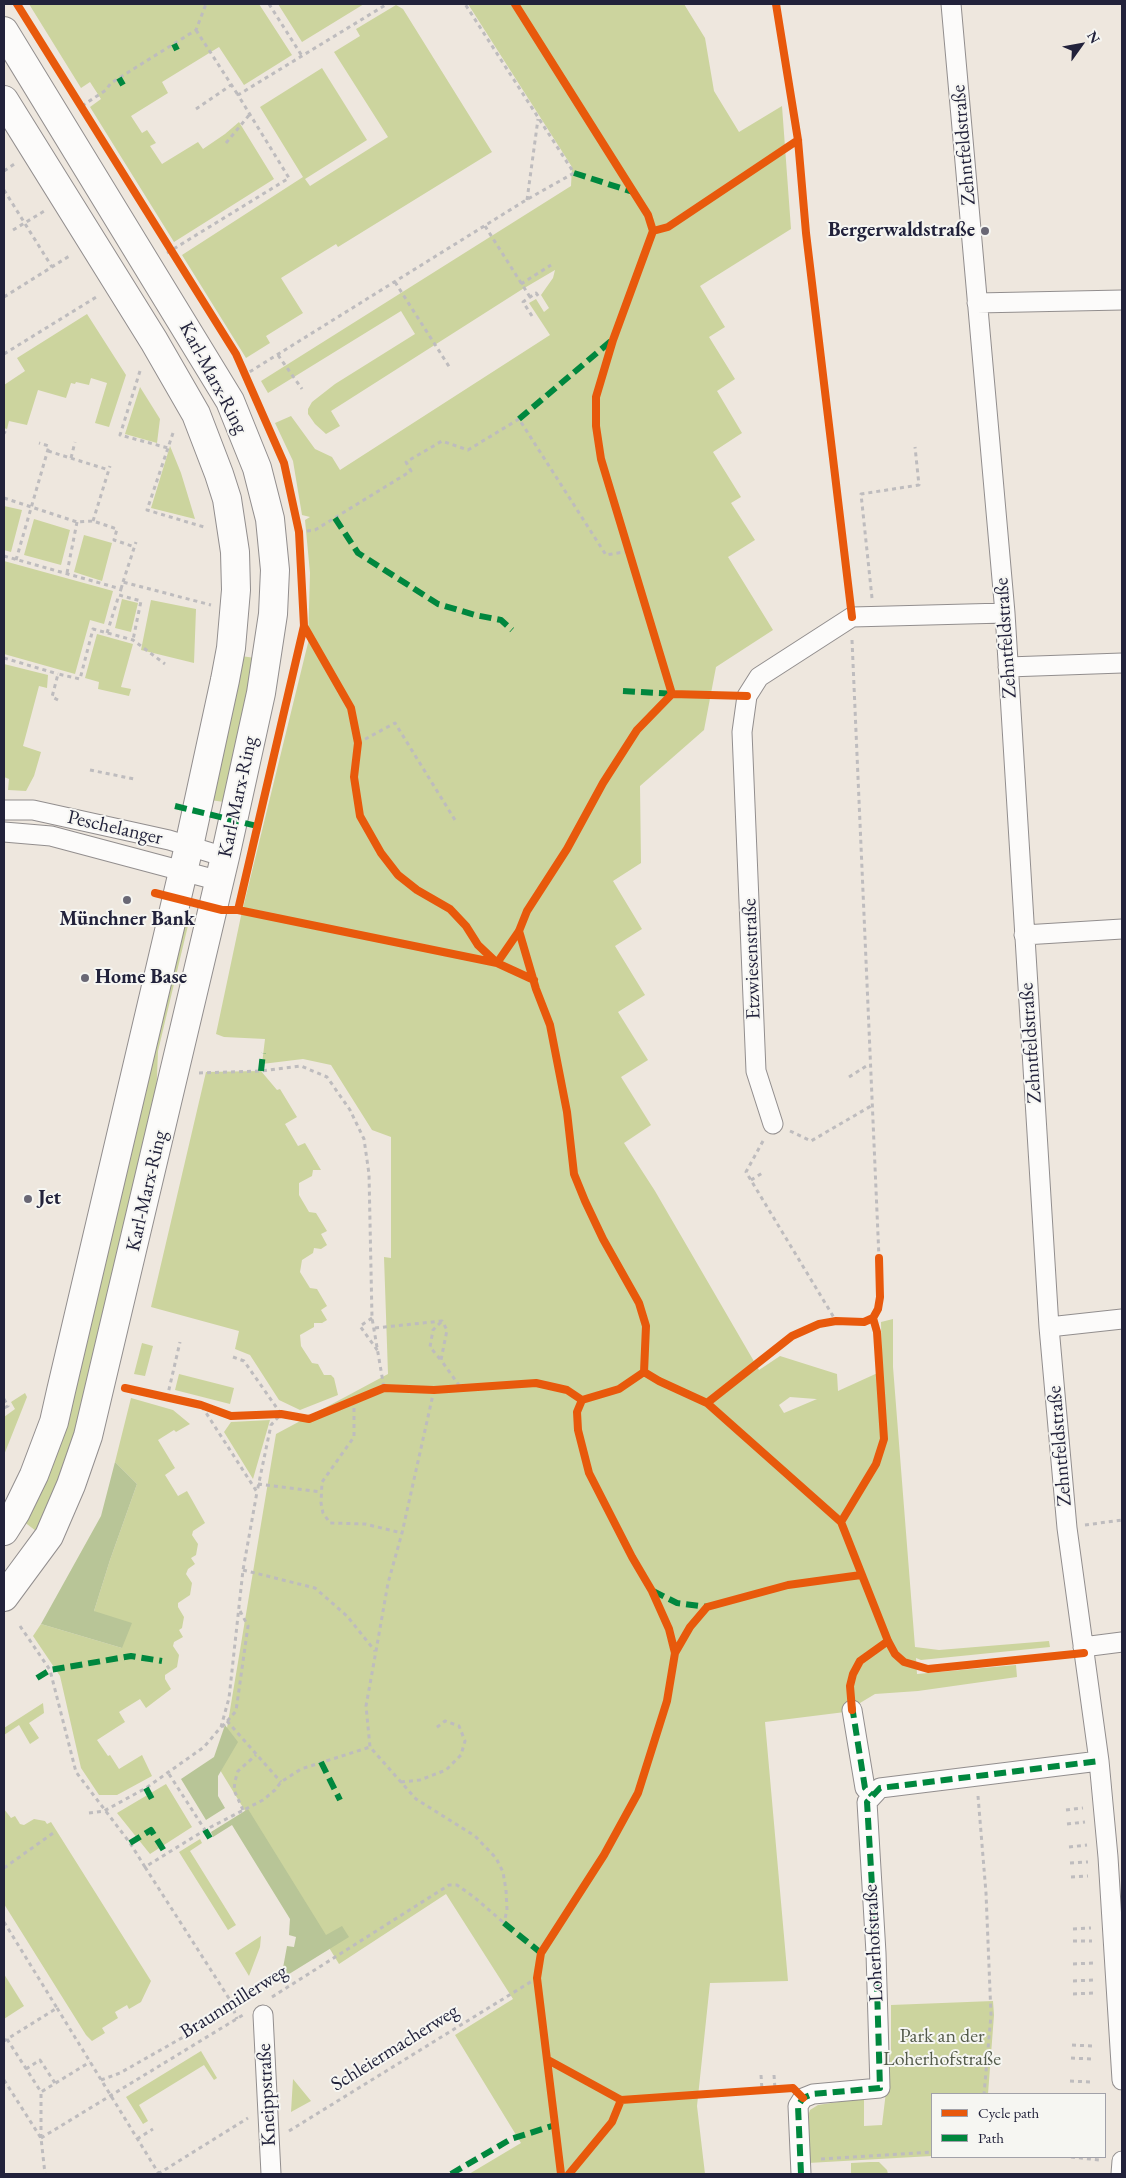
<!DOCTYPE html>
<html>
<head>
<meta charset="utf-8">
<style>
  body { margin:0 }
  #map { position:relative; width:1126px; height:2178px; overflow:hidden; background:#eee7de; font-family:"EB Garamond",serif }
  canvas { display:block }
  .frame { position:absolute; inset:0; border:5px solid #22223b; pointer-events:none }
  .legend { position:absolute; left:931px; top:2093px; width:175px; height:65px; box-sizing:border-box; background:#f6f6f2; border:1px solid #a1a1a9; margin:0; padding:6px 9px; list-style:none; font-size:15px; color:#22223b }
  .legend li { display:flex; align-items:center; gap:10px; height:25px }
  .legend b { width:25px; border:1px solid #a1a1a9 }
  .north { position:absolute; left:1056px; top:20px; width:50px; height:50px; -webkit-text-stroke:4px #f6f6f2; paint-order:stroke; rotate:58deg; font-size:14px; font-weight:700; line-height:20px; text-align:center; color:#22223b }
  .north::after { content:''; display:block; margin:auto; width:18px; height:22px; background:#22223b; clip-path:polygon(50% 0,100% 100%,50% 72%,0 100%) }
</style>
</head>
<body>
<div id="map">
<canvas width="1126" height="2178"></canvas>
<div class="frame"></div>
<ul class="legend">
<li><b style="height:6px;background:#e8590c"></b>Cycle path</li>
<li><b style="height:6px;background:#00873e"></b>Path</li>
</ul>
<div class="north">N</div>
</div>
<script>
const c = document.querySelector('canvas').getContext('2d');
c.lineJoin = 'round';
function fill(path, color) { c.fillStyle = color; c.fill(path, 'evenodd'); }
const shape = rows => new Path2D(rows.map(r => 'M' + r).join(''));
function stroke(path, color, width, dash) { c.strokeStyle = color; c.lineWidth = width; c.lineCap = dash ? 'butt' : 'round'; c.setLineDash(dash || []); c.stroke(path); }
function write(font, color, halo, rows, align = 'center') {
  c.font = font + ' "EB Garamond",serif'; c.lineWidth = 4; c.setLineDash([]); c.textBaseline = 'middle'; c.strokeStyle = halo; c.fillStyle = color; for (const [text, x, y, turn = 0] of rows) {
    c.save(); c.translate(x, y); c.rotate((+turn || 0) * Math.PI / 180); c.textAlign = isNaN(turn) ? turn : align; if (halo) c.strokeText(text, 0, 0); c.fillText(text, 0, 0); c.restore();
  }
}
fill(shape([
  [29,4,259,4,292,55,244,85,219,47,162,82,168,93,131,116,142,133,147,130,156,143,150,146,162,164,198,142,203,149,225,134,239,122,274,179,174,242,90,107,101,99,90,82,81,88],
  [278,4,364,4,302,42],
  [468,4,684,4,705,38,714,91,739,132,782,106,791,229,700,286,725,327,709,337,735,379,717,391,742,433,713,452,741,497,731,503,755,540,728,557,773,630,716,667,704,730,640,786,641,863,613,881,642,929,615,946,645,995,618,1012,648,1060,621,1077,651,1125,624,1143,655,1191,759,1370,780,1356,837,1374,838,1391,882,1371,881,1322,893,1319,893,1367,915,1647,939,1650,1049,1641,1050,1647,921,1660,916,1658,917,1674,1016,1665,1017,1677,918,1691,875,1694,845,1712,765,1722,788,1981,710,1983,697,2106,705,2174,469,2174,521,2143,455,2035,513,1999,446,1894,339,1964,220,1770,276,1434,388,1374,384,1257,391,1258,391,1137,372,1130,331,1065,303,1059,262,1064,265,1039,224,1037,216,1034,241,916,308,643,310,573,305,520,310,517,302,515,293,461,275,423,291,416,315,449,332,457,340,470,550,335,529,303,536,299,544,312,549,308,541,295,553,278,555,270,521,290,331,411,340,426,326,434,315,424,308,414,308,409,312,402,335,384,415,334,401,311,268,393,261,381,571,186,572,167],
  [790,1397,816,1399,817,1399,784,1413,779,1405],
  [396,5,403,9,492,152,338,247,336,244,281,278,303,313,266,336,270,343,246,358,182,255,303,177,260,107,322,68,367,140,305,179,310,186,388,137,334,52,360,36,356,29],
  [87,314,126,375,109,427,95,423,107,383,91,378,89,385,76,382,75,384,71,383,66,398,38,390,27,425,9,421,7,429,4,428,4,385,25,371,17,358],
  [140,387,160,419,157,443,125,434],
  [170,446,181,473,195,519,151,508],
  [4,506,22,510,11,552,4,550],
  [34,519,70,530,61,565,24,555],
  [84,535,112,543,102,581,74,572],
  [4,561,113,591,104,624,90,620,75,674,4,654],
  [122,599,138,603,131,632,115,628],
  [151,600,196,609,194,663,141,650],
  [97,634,133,644,121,687,131,689,129,696,98,689,99,682,85,678],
  [241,656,255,658,224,802,210,800],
  [4,664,48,675,47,688,39,686,23,746,41,752,34,776,26,791,8,790,9,779,4,777],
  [183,916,190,917,158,1051,156,1100,89,1388,57,1491,36,1531,23,1521],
  [261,1071,277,1090,280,1089,297,1117,285,1124,298,1146,305,1143,321,1170,313,1170,312,1176,299,1183,299,1195,309,1212,316,1213,327,1231,321,1234,327,1245,321,1249,314,1248,313,1253,302,1260,300,1272,310,1288,317,1289,327,1306,321,1310,327,1320,322,1323,314,1323,314,1327,300,1335,301,1346,312,1363,318,1364,324,1375,331,1375,334,1378,338,1395,300,1410,279,1400,250,1355,235,1349,239,1331,151,1307,206,1072],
  [142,1343,153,1346,145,1376,134,1374],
  [179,1374,234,1388,230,1404,175,1390],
  [25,1393,27,1397,4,1455,4,1417,15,1409,11,1402],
  [131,1398,173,1410,190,1424,176,1432,174,1430,158,1440,175,1468,165,1475,178,1496,187,1491,205,1523,193,1531,192,1535,198,1544,196,1555,191,1558,195,1564,188,1569,186,1574,192,1583,190,1595,178,1603,178,1607,184,1617,182,1628,179,1630,183,1637,174,1642,173,1646,179,1655,177,1667,165,1675,165,1679,171,1689,146,1708,140,1699,119,1712,125,1722,97,1740,108,1756,110,1755,119,1769,142,1755,152,1776,117,1795,99,1795,81,1768,60,1676,33,1636,41,1624,122,1648,94,1611,110,1560,137,1484,115,1462],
  [270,1420,253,1479,224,1432,231,1422],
  [43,1703,44,1713,29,1723,39,1738,30,1744,19,1725,4,1735,4,1728],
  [166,1784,192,1827,150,1854,117,1813],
  [4,1809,11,1818,15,1816,20,1824,24,1825,34,1819,45,1821,47,1824,51,1822,151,1981,141,2002,129,2009,127,2005,115,2012,118,2018,102,2028,105,2033,92,2041,86,2035,4,1904],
  [200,1839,202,1843,190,1851,236,1925,228,1930,179,1852],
  [261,1936,260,1947,249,1976,235,1953],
  [4,1974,24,2006,4,2019],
  [993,2001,994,2015,988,2094,932,2094,932,2156,808,2163,806,2122,810,2110,818,2105,864,2098,864,2126,882,2125,891,2050,891,2005],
  [201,2051,217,2078,214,2080,204,2065,139,2105,148,2121,143,2124,126,2097],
  [293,2079,311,2101,291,2112],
  [870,2162,879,2162,887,2170,888,2174,851,2174,851,2163]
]), '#ccd49e');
fill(shape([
  [115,1462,137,1484,110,1560,94,1611,132,1623,122,1648,41,1624,101,1516],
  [225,1725,238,1742,218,1776,218,1796,225,1808,206,1820,181,1779,214,1757],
  [248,1809,326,1935,342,1926,349,1937,281,1979,287,1946,294,1947,296,1937,289,1935,290,1919,232,1825,213,1837,211,1832]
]), '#b8c597');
const street = shape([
  [951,4,1005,613,1049,1327,1067,1528,1099,1761,1108,1857,1122,2080],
  [977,303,1122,300],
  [1008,667,1122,663],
  [4,810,33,810,169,840,225,857],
  [4,832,51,836,220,881],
  [1024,935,1122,929],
  [773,1124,756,1071,742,732,747,696,759,677,852,617,1005,613],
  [1049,1327,1122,1319],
  [1083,1647,1122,1642],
  [852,1710,865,1788,872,1795],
  [263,2015,271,2174],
  [801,2174,798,2106,803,2098,813,2094,880,2088,876,1953,867,1802,880,1788,1099,1761],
  [1121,2174,1122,2161]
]);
const secondary = shape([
  [4,31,230,401,257,468,270,519,275,570,273,614,261,693,225,857,88,1436,71,1485,49,1536,4,1597],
  [4,100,154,341,196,414,219,474,227,499,235,552,236,590,231,648,225,680,189,846,61,1391,54,1422,34,1475,16,1512,4,1531]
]);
stroke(street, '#928e8e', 21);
stroke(secondary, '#928e8e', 30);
stroke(shape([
  [269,4,302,56],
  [196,30,238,95],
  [82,106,106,90,111,83,196,30,206,4],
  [196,109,231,85],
  [226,143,250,114],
  [4,171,16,163],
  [4,190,52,267],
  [527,200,538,119],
  [485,226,530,297],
  [13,230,46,210],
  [653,231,668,227,798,140],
  [167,253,289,178,238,95,387,4],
  [395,282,450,368],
  [521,284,551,265],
  [4,297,71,255],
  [532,316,523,302,536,293,539,297],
  [4,354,98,296],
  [278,355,302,389],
  [140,371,120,435,168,448],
  [243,376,526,200,574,173,465,4],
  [4,432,6,433],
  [173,433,147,510,204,527],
  [48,451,109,470],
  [71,458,75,442],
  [4,498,77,522,93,521,117,529,114,540,135,547],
  [93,521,110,466],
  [299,532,315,530,411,471,406,462,442,441,468,450,519,419,606,555,630,551],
  [4,556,121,589,119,595,141,601,133,640],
  [16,560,49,446,39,443],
  [67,573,77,522],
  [123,582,136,542],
  [121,589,123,582,211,605],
  [872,598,861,494,919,485,915,447],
  [107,633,119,595],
  [852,640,879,1258],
  [4,658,58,674],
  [58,700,52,697,58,674,80,679,93,629,133,640,165,664],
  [358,743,395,723,455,820],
  [90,770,134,779],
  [199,1073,261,1071,301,1066,327,1077,350,1110,364,1139,369,1174,372,1318,384,1388],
  [849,1077,868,1065],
  [790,1131,811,1141,871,1106],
  [763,1141,746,1172,836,1321],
  [751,1180,764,1172],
  [372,1318,360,1326,378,1351],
  [375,1328,442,1321,447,1330,441,1360,461,1388],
  [233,1357,244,1361,281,1414,271,1425,257,1492],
  [440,1359,430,1347,433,1330,442,1321],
  [434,1390,402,1533,388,1583,376,1651,366,1706,370,1747,416,1799,475,1836,496,1858,503,1872,506,1890,507,1910,504,1923],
  [167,1398,180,1342],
  [4,1399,8,1406,4,1408],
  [354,1400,354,1437,322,1482,321,1503,323,1513,330,1523,365,1524,402,1533],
  [258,1484,321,1492],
  [1085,1525,1122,1520],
  [243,1570,315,1588,347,1616,375,1651],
  [20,1626,50,1670,76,1772,130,1843,145,1867,205,1830,263,1800,275,1790,281,1782,301,1769,370,1747],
  [227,1721,281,1782],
  [222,1727,236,1711,248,1626,239,1609],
  [169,1774,205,1830],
  [401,1782,420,1780,446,1770,461,1755,465,1741,459,1726,445,1721,436,1728],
  [978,1796,986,1893,991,2015,984,2094],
  [243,1810,234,1790,235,1781,238,1771,256,1755],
  [1066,1810,1083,1808],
  [89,1813,104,1811,146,1788,204,1747,221,1727,229,1698,243,1570,257,1492,201,1405],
  [1067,1824,1085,1822],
  [1069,1847,1087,1845],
  [1070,1863,1088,1862],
  [145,1867,230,2000,237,2019],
  [4,1868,56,1831],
  [1071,1877,1088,1876],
  [4,1922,57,2008,4,2041],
  [1073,1929,1091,1928],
  [1073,1941,1092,1941],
  [1073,1964,1093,1963],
  [1073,1981,1093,1980],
  [1073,1994,1093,1993],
  [272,1997,449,1885,457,1885,474,1897,504,1923],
  [57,2008,159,2174],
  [7,2039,41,2092,90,2062],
  [1072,2045,1093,2046],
  [1071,2058,1092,2059],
  [26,2069,40,2060,55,2083],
  [761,2075,762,2090],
  [774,2075,775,2089],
  [4,2080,41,2138,45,2174],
  [101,2080,120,2073,194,2031,230,2000],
  [1070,2081,1091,2082],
  [289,2131,537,1978],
  [41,2138,243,2015],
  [41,2138,41,2092],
  [137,2139,153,2129],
  [1071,2157,1099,2160],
  [821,2159,932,2152],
  [158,2174,248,2118]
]), '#bebcbe', 3, [4, 4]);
stroke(street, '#fcfbfa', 19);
stroke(secondary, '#fcfbfa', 28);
stroke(shape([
  [174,44,177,50],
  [119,78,123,85],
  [574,173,633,192],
  [519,419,611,341],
  [335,518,358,553,438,604,475,615,501,620,512,630],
  [623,691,674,694],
  [175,806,257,826],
  [261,1071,263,1053],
  [653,1591,677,1603,707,1607],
  [37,1678,50,1670,131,1656,162,1661],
  [852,1706,865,1788,872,1795],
  [321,1762,340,1800],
  [146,1788,153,1801],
  [205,1830,210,1838],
  [130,1843,151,1830,166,1854],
  [504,1923,541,1953],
  [451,2174,511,2139,555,2125],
  [801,2174,798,2106,803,2098,813,2094,880,2088,876,1953,867,1802,880,1788,1099,1761]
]), '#00873e', 6, [12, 6]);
stroke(shape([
  [17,4,236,354,284,463,299,532,304,626,238,910],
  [515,4,648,215,653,231,613,340,596,397,596,426,601,459,672,694],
  [776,4,798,140,806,233,852,617],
  [653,231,668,227,798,140],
  [304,626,351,708,358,743,354,777,360,816,381,853,398,875,417,890,450,909,466,926,478,945,497,963,519,931,527,911,567,849,603,783,637,730,672,694,747,696],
  [155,893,222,910,238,910,497,963,534,980],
  [519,931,536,989,550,1025,567,1112,574,1174,585,1201,603,1239,639,1303,646,1326,644,1372],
  [644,1372,659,1381,707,1403,841,1522,888,1641,895,1654,904,1662,928,1669,1084,1653],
  [125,1388,201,1405,231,1416,281,1414,309,1419,384,1388,434,1390,536,1383,567,1390,582,1400],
  [707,1403,792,1336,819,1324,836,1321,864,1322,873,1318,878,1309,880,1297,879,1258],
  [841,1522,876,1464,884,1439,877,1332,873,1318],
  [675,1653,690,1627,707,1607,788,1585,861,1575],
  [852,1710,850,1686,853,1674,860,1661,888,1641],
  [548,2060,621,2100,793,2088,803,2098],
  [561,2174,537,1978,541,1953,604,1855,638,1793,667,1701,675,1653,669,1629,652,1591,632,1557,589,1473,578,1430,577,1412,582,1400,619,1389,644,1372],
  [569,2174,612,2122,621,2100]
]), '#e8590c', 8);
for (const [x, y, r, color] of [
  [985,231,5,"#696774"],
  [127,900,5,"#696774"],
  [85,978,5,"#696774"],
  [28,1199,5,"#696774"]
]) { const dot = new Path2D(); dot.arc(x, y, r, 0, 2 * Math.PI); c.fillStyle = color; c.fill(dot); stroke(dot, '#f6f6f2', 2); }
write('20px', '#22223b', '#f6f6f2', [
  ["Zehntfeldstraße",964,145,-95],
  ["Karl-Marx-Ring",213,378,62],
  ["Zehntfeldstraße",1006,638,-94],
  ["Karl-Marx-Ring",238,797,-78],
  ["Peschelanger",115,828,13],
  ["Etzwiesenstraße",752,959,-92],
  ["Zehntfeldstraße",1031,1043,-94],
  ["Karl-Marx-Ring",147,1191,-77],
  ["Zehntfeldstraße",1060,1446,-95],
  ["Loherhofstraße",874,1943,-93],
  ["Braunmillerweg",234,2002,-32],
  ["Schleiermacherweg",395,2048,-32],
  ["Kneippstraße",267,2095,-93]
]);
write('bold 20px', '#22223b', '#f6f6f2', [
  ["Bergerwaldstraße",975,231,"right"],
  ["Münchner Bank",127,920,"center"],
  ["Home Base",95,978],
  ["Jet",38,1199]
], 'left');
write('20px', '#545b4b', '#f6f6f2', [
  ["Park an der",942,2037],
  ["Loherhofstraße",942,2060]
]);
</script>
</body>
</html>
